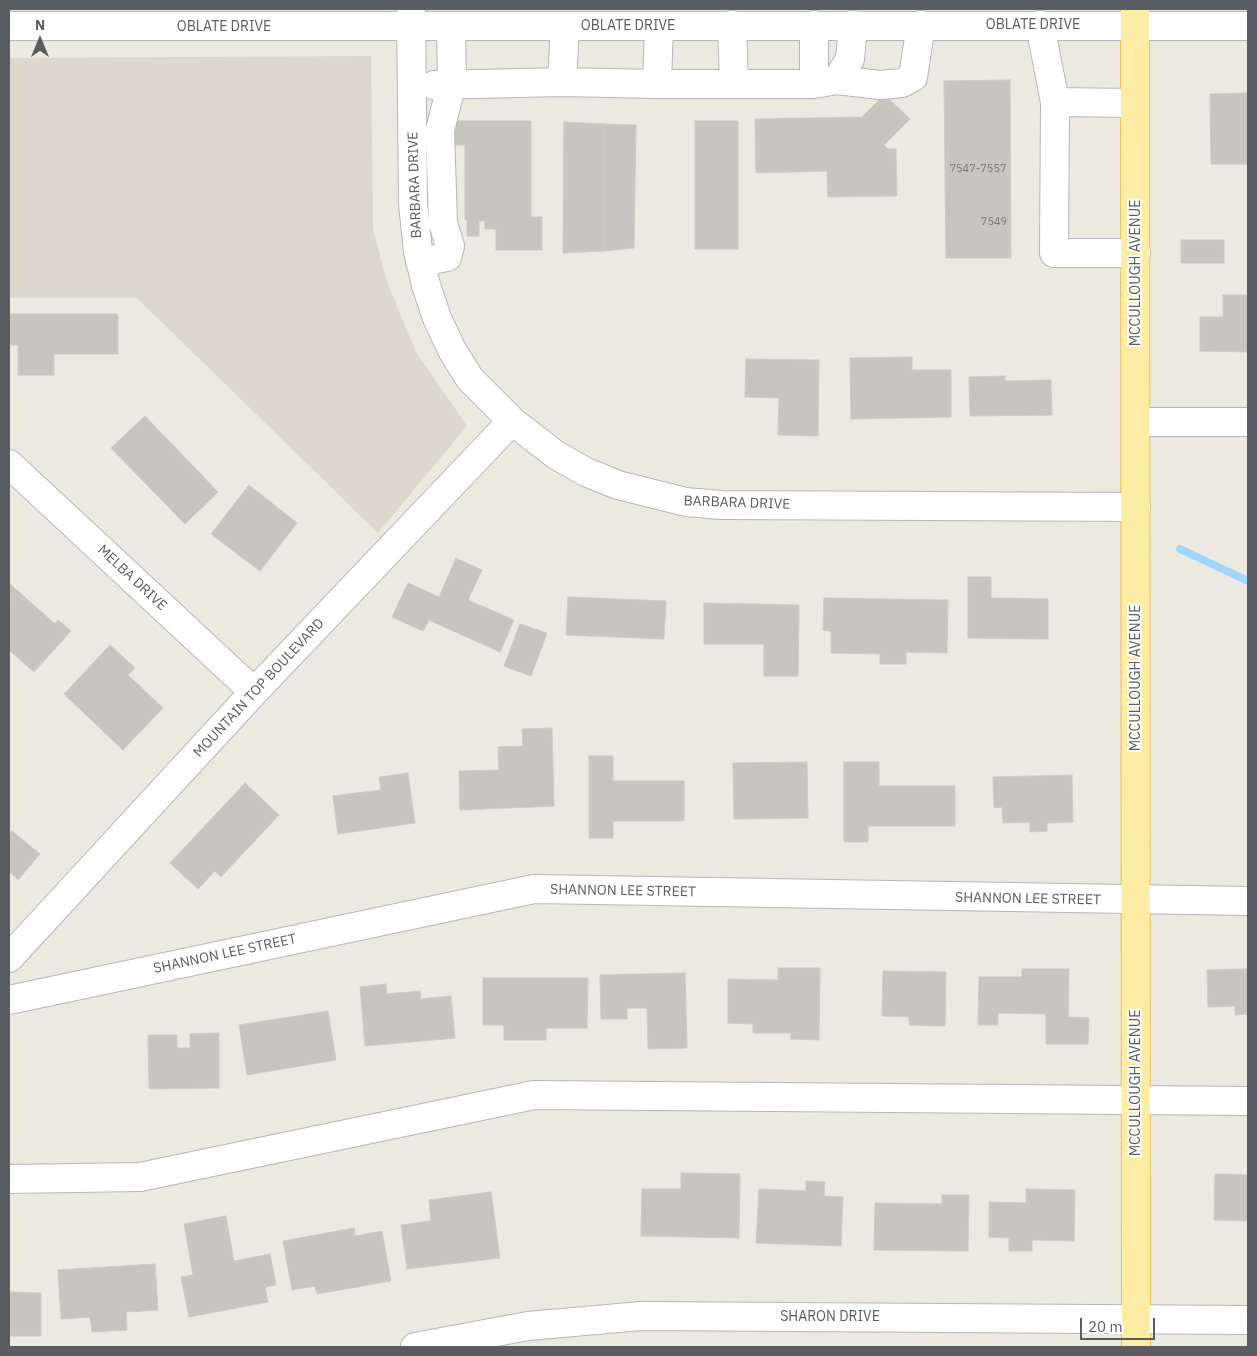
<!DOCTYPE html>
<html>
<head>
<meta charset="utf-8">
<style>
  body { margin:0 }
  #map { position:relative; width:1257px; height:1356px; overflow:hidden; background:#ece9e0; font-family:"IBM Plex Sans",sans-serif }
  canvas { display:block }
  .frame { position:absolute; inset:0; border:10px solid #595d61; pointer-events:none }
  .north { position:absolute; left:15px; top:15px; width:50px; height:50px; -webkit-text-stroke:4px #fff; paint-order:stroke; rotate:0deg; font-size:14px; font-weight:700; line-height:20px; text-align:center; color:#595d61 }
  .north::after { content:''; display:block; margin:auto; width:18px; height:22px; background:#595d61; clip-path:polygon(50% 0,100% 100%,50% 72%,0 100%) }
  .scale { position:absolute; left:1080px; top:1318px; width:75px; height:22px; box-sizing:border-box; border:2px solid #595d61; border-top:0; padding-left:6px; font-size:15px; line-height:18px; white-space:nowrap; color:#595d61; -webkit-text-stroke:4px #fff; paint-order:stroke }
</style>
</head>
<body>
<div id="map">
<canvas width="1257" height="1356"></canvas>
<div class="frame"></div>
<div class="north">N</div>
<div class="scale">20 m</div>
</div>
<script>
const c = document.querySelector('canvas').getContext('2d');
c.lineJoin = 'round';
function fill(path, color) { c.fillStyle = color; c.fill(path, 'evenodd'); }
const shape = rows => new Path2D(rows.map(r => 'M' + r).join(''));
function stroke(path, color, width, dash) { c.strokeStyle = color; c.lineWidth = width; c.lineCap = dash ? 'butt' : 'round'; c.setLineDash(dash || []); c.stroke(path); }
function write(font, color, halo, rows, align = 'center') {
  c.font = font + ' "IBM Plex Sans",sans-serif'; c.lineWidth = 4; c.setLineDash([]); c.textBaseline = 'middle'; c.strokeStyle = halo; c.fillStyle = color; for (const [text, x, y, turn = 0] of rows) {
    c.save(); c.translate(x, y); c.rotate((+turn || 0) * Math.PI / 180); c.textAlign = isNaN(turn) ? turn : align; if (halo) c.strokeText(text, 0, 0); c.fillText(text, 0, 0); c.restore();
  }
}
fill(shape([
  [371,56,373,229,387,282,416,352,467,426,378,533,137,298,9,298,9,58]
]), '#dcd8ce');
stroke(shape([
  [1180,549,1248,581]
]), '#9fd7fd', 8);
const building = shape([
  [1010,80,1011,258,946,258,944,81,1010,80],
  [1248,93,1248,164,1211,164,1210,94,1248,93],
  [881,98,888,98,910,119,884,145,888,149,896,149,897,196,828,197,827,171,756,173,755,119,862,117,881,98],
  [452,121,531,121,531,217,542,217,542,250,496,250,496,229,485,229,485,221,479,221,479,236,467,236,467,220,465,220,465,145,452,145,452,121],
  [695,121,738,121,738,249,695,249,695,121],
  [564,122,604,124,604,251,563,253,564,122],
  [604,124,636,125,634,248,604,251,604,124],
  [1181,240,1224,240,1224,263,1181,263,1181,240],
  [1223,295,1248,295,1248,352,1200,351,1200,317,1223,317,1223,295],
  [9,314,118,314,118,354,54,354,54,375,18,375,18,345,9,345,9,314],
  [912,357,912,370,951,370,951,417,851,419,850,358,912,357],
  [746,359,819,360,818,436,778,435,779,398,745,397,746,359],
  [1005,376,1005,381,1051,380,1052,415,970,416,969,377,1005,376],
  [145,416,218,492,185,524,111,448,145,416],
  [249,485,297,523,260,571,211,534,249,485],
  [456,558,482,570,468,600,514,620,500,652,429,620,423,631,392,617,408,583,439,597,456,558],
  [968,577,991,577,991,598,1048,599,1048,639,968,638,968,577],
  [10,584,55,624,58,620,71,631,34,672,9,650,10,584],
  [568,597,666,601,664,639,566,635,568,597],
  [824,598,948,600,947,653,906,652,906,664,880,664,880,654,831,653,831,631,823,630,824,598],
  [704,603,799,605,798,676,764,676,764,644,704,644,704,603],
  [520,624,547,633,531,676,504,666,520,624],
  [110,645,135,668,128,675,163,708,123,750,64,694,110,645],
  [552,728,554,806,460,810,459,771,499,770,498,747,523,746,522,729,552,728],
  [589,756,613,756,613,781,684,781,684,821,613,821,613,838,589,838,589,756],
  [807,762,808,818,734,819,733,763,807,762],
  [844,762,879,762,879,786,955,786,955,826,868,826,868,842,844,842,844,762],
  [408,773,415,823,338,834,333,796,381,790,379,777,408,773],
  [1072,775,1073,822,1047,823,1047,831,1030,832,1030,822,1003,823,1002,807,994,808,993,777,1072,775],
  [245,783,279,815,221,877,215,871,198,889,170,863,245,783],
  [12,831,40,854,18,880,9,871,9,835,12,831],
  [778,968,820,968,819,1040,791,1039,791,1033,753,1033,753,1024,728,1023,728,979,778,980,778,968],
  [1022,969,1069,969,1068,1017,1089,1018,1088,1044,1046,1044,1046,1014,998,1013,998,1025,978,1025,979,977,1022,977,1022,969],
  [1248,969,1248,1014,1235,1015,1235,1006,1208,1007,1207,970,1248,969],
  [883,971,946,972,945,1026,909,1025,909,1017,882,1016,883,971],
  [685,973,687,1048,648,1049,647,1008,627,1008,627,1019,601,1019,600,975,685,973],
  [483,978,588,978,587,1028,546,1028,546,1040,504,1040,504,1025,483,1025,483,978],
  [386,984,387,994,420,991,421,999,451,996,455,1038,365,1046,360,987,386,984],
  [328,1011,336,1060,247,1075,239,1025,328,1011],
  [219,1033,219,1088,149,1089,148,1035,177,1035,177,1048,190,1048,190,1034,219,1033],
  [681,1173,740,1174,739,1238,641,1236,642,1189,681,1189,681,1173],
  [1215,1174,1248,1175,1248,1221,1214,1220,1215,1174],
  [806,1181,825,1182,824,1196,843,1197,841,1246,756,1243,759,1189,806,1191,806,1181],
  [1026,1189,1075,1190,1074,1241,1032,1240,1032,1251,1009,1251,1009,1238,989,1237,989,1202,1026,1203,1026,1189],
  [491,1192,500,1258,407,1269,401,1225,431,1221,429,1200,491,1192],
  [942,1195,969,1195,968,1251,874,1250,875,1203,942,1204,942,1195],
  [226,1216,234,1261,270,1254,276,1285,265,1287,268,1302,189,1317,181,1277,193,1275,184,1224,226,1216],
  [354,1228,355,1236,382,1231,391,1281,317,1294,315,1286,292,1290,283,1241,354,1228],
  [155,1264,158,1310,126,1312,127,1330,92,1332,90,1317,61,1319,58,1270,155,1264],
  [9,1292,41,1293,41,1336,9,1336,9,1292]
]);
fill(building, '#c8c5c0');
stroke(building, '#d0cabf', 1);
const minor = shape([
  [411,9,413,204,418,251,426,285,437,318,452,350,470,379,512,421,556,455,586,472,618,485,686,502,721,505,1136,507],
  [732,25,734,84],
  [814,25,814,84],
  [1040,25,1055,102],
  [9,26,1248,26],
  [565,26,562,82,657,84,814,84,837,80,850,59,853,25],
  [837,80,880,85,902,83,913,77,921,25],
  [657,84,659,26],
  [434,85,562,82],
  [1135,103,1055,102,1054,253,1136,253],
  [420,262,447,257,450,246,443,223,440,130,452,83,451,26],
  [1136,422,1248,422],
  [9,464,254,692],
  [9,958,254,692,512,421],
  [9,1000,534,889,1248,901],
  [9,1179,140,1177,534,1095,1248,1101],
  [415,1347,528,1326,641,1316,1248,1320]
]);
const major = shape([
  [1135,9,1136,1347]
]);
stroke(minor, '#b3b7bb', 30);
stroke(major, '#edbf58', 30);
stroke(minor, '#fff', 28);
stroke(major, '#fdeca4', 28);
write('11px', '#757779', null, [
  ["7547-7557",978,169],
  ["7549",994,222]
]);
write('14px', '#595d61', '#fff', [
  ["OBLATE DRIVE",1033,25],
  ["OBLATE DRIVE",628,26],
  ["OBLATE DRIVE",224,27],
  ["BARBARA DRIVE",415,185,-92],
  ["MCCULLOUGH AVENUE",1136,273,-90],
  ["BARBARA DRIVE",737,503,2],
  ["MELBA DRIVE",132,578,43],
  ["MCCULLOUGH AVENUE",1136,678,-90],
  ["MOUNTAIN TOP BOULEVARD",259,688,-47],
  ["SHANNON LEE STREET",623,891,1],
  ["SHANNON LEE STREET",1028,899,1],
  ["SHANNON LEE STREET",225,954,-12],
  ["MCCULLOUGH AVENUE",1136,1083,-90],
  ["SHARON DRIVE",830,1317]
]);
</script>
</body>
</html>
